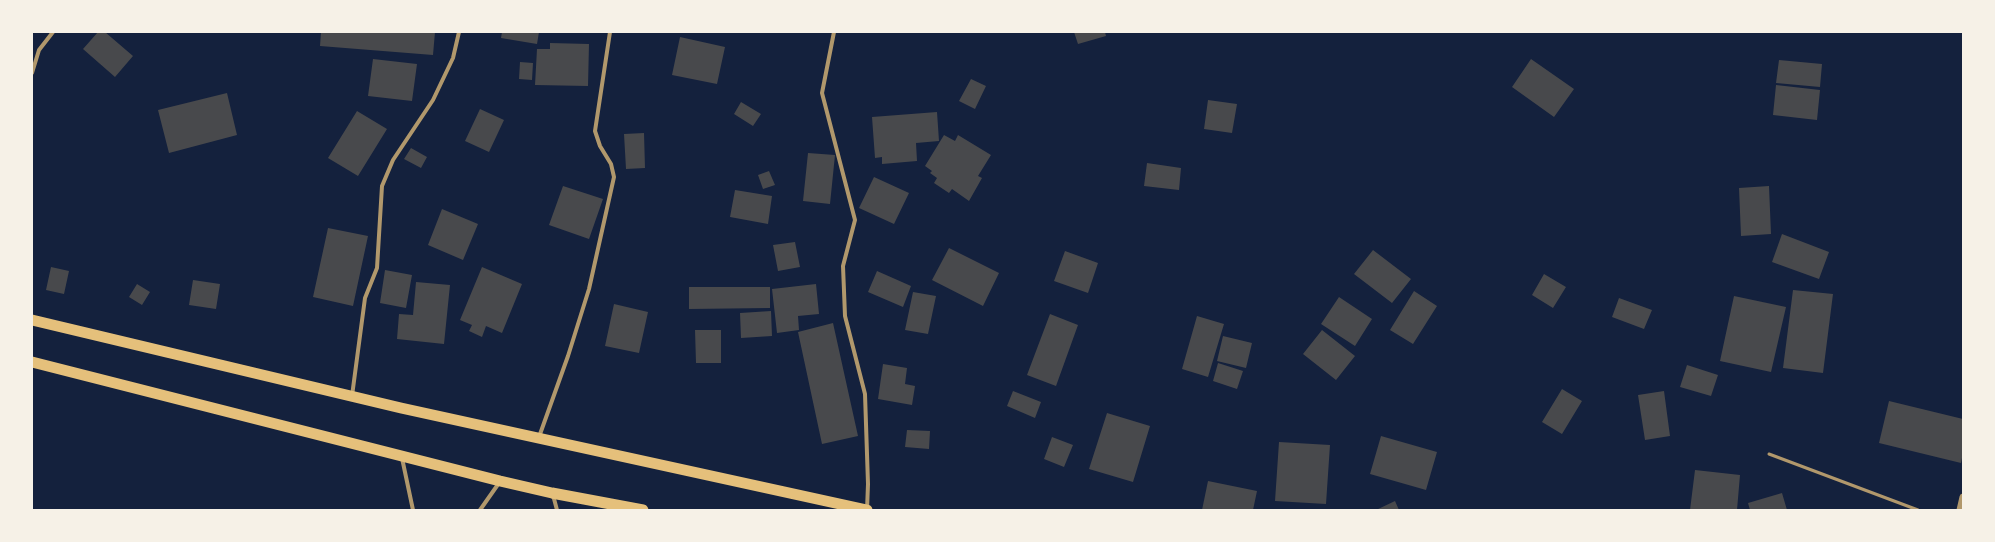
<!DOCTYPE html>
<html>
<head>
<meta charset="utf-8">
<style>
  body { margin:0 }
  #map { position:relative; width:1995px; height:542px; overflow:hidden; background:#14213d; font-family:Montserrat,sans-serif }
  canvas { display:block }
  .frame { position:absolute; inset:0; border:33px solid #f6f1e7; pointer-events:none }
</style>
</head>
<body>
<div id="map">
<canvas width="1995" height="542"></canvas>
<div class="frame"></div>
</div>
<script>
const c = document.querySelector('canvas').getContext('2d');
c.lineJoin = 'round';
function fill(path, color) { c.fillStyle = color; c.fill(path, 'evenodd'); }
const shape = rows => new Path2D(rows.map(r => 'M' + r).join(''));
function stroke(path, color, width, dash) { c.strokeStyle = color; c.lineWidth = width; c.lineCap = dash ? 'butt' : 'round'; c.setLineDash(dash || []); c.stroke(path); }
fill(shape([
  [98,32,105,32,133,56,115,77,83,49],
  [321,32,435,32,433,55,320,46],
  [502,32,539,32,537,44,501,38],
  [1074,32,1105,32,1106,36,1078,44],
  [680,37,725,47,717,84,672,75],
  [550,43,589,44,588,86,535,85,537,49,550,49],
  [373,59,417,64,412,101,368,96],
  [1531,59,1574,89,1554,117,1512,87],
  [1779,60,1822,64,1820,87,1776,83],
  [520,62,533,63,532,80,519,79],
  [971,79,986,86,975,109,959,101],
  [1776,85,1820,90,1817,120,1773,115],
  [227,93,237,135,169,153,158,110],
  [1208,100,1237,104,1232,133,1204,129],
  [741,102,761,114,753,126,734,114],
  [480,109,504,120,489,152,465,141],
  [357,111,387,129,358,176,328,158],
  [937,112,939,141,916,143,917,161,882,164,882,157,875,158,872,117],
  [644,133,645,168,626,169,624,134],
  [944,135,955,141,958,135,991,155,978,176,982,178,969,201,952,189,949,193,934,183,937,178,930,173,932,171,925,166],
  [411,148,427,157,421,168,404,159],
  [808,153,835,155,830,204,803,201],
  [1147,163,1181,168,1179,190,1144,186],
  [769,171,775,185,763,189,758,175],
  [874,177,909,193,894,224,859,208],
  [563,186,603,199,589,239,549,225],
  [1769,186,1771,234,1741,236,1739,188],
  [735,190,772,196,768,224,730,217],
  [442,209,478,224,463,260,428,245],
  [328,228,368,236,353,306,313,297],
  [1782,234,1829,252,1819,279,1772,262],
  [795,242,800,267,778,271,773,245],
  [949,248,999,273,983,306,932,280],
  [1373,250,1411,279,1392,303,1354,274],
  [1065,251,1098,263,1088,293,1054,281],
  [51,267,69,271,64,294,46,290],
  [482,267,522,284,502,333,486,326,482,337,469,331,472,325,460,320],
  [385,270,412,275,406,308,380,303],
  [877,271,911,286,903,307,868,292],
  [1544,274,1566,287,1553,308,1532,295],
  [193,280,220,284,216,309,189,305],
  [416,282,450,285,444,344,397,339,399,314,413,315],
  [137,284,150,292,142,305,129,297],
  [816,284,819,314,798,316,799,330,777,333,772,289],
  [689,287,770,287,770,308,689,309],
  [1793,290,1833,294,1823,373,1783,368],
  [1414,291,1437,306,1413,344,1390,330],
  [913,292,936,296,928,334,905,330],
  [1734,296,1786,307,1771,372,1720,361],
  [1339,297,1372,319,1355,346,1321,324],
  [1619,298,1652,310,1644,329,1612,317],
  [614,304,648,312,639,353,605,346],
  [771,311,772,336,741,338,740,313],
  [1050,314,1078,325,1056,386,1027,375],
  [1197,316,1224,324,1208,377,1182,369],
  [833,323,858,436,822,444,798,332],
  [695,330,721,330,721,363,696,363],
  [1322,330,1355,356,1336,380,1303,354],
  [1223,336,1252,343,1246,368,1217,361],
  [1218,363,1243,371,1237,389,1213,381],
  [883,364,907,368,905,384,915,386,912,405,878,399],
  [1687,365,1718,375,1711,396,1680,387],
  [1562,389,1582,401,1562,434,1542,422],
  [1013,391,1041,402,1035,418,1007,406],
  [1664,391,1670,436,1645,440,1638,395],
  [1889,401,1963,419,1963,453,1961,463,1879,443],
  [1107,413,1150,426,1133,482,1089,469],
  [907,430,930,431,929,449,905,447],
  [1381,436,1437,452,1426,490,1370,474],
  [1052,437,1073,445,1064,467,1044,459],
  [1279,442,1330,445,1326,504,1275,501],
  [1695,470,1740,475,1737,510,1690,510],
  [1208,481,1257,491,1253,510,1202,510],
  [1782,493,1787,510,1750,510,1748,503],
  [1395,501,1399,510,1376,510]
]), '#48494c');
stroke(shape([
  [1769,454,1918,510]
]), '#b1986c', 3);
stroke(shape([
  [834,32,822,93,855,220,843,266,845,316,865,394,868,484,867,510],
  [32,73,39,50,53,32],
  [352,396,365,298,377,268,382,186,393,160,433,100,453,58,459,32],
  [539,437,568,356,589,289,614,177,611,164,600,146,595,131,610,32],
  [402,458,413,510],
  [553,495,557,510],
  [480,510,499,483]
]), '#b1986c', 4);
stroke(shape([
  [1960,510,1963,497]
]), '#b1986c', 7);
stroke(shape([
  [32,320,401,408,867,510],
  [32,362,500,481,552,493,643,510]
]), '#e5c07b', 11);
</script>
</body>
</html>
